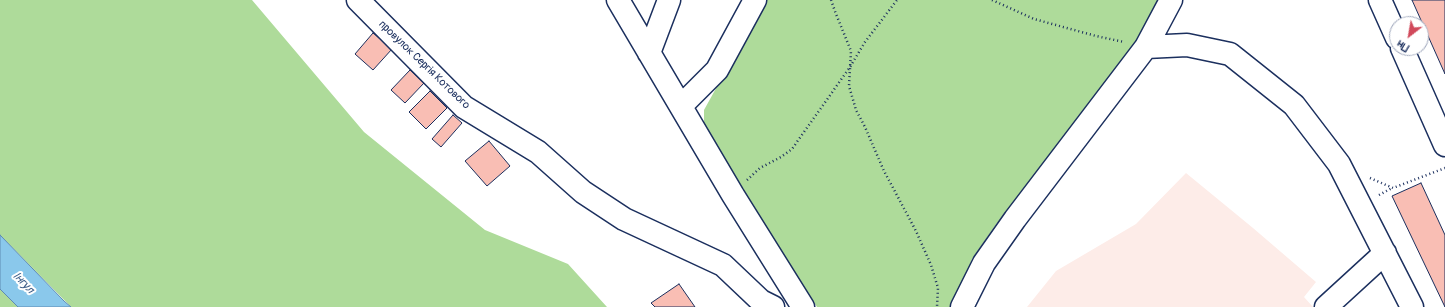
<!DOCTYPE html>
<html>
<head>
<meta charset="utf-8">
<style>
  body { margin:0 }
  #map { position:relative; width:1445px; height:307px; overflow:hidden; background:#fff; font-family:Pangolin,sans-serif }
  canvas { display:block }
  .north { position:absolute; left:1389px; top:16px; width:40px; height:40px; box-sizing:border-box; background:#fff; border:1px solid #a4acbf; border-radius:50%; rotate:211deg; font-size:11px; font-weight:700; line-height:16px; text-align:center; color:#1b2f5e }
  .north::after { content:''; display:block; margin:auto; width:14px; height:18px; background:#d1495b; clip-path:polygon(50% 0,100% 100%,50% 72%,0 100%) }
</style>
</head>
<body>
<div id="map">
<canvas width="1445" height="307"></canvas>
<div class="north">Пн</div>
</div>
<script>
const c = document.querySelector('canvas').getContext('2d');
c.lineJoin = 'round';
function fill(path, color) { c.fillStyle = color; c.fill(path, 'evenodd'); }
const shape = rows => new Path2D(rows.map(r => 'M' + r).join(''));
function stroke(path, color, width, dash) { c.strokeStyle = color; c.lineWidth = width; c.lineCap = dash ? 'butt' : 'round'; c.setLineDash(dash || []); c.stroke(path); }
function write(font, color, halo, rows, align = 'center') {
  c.font = font + ' Pangolin,sans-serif'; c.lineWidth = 4; c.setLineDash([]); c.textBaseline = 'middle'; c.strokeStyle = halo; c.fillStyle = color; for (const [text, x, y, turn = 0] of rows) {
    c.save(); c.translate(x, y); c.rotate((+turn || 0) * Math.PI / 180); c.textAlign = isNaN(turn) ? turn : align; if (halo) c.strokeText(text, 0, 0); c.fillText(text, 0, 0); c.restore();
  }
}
fill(shape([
  [1186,173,1253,228,1316,282,1304,297,1313,307,1027,307,1056,271,1136,224]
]), '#fdece8');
fill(shape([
  [0,0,252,0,364,132,485,230,568,264,607,307,71,307,0,235],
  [765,0,1163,0,1140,42,1079,115,1051,159,997,223,972,259,953,307,817,307,756,213,704,129,704,110],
  [0,289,18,307,0,307]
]), '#aedb9a');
const water = shape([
  [0,235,64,301,71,307,18,307,0,289,0,235]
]);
fill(water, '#8ac8eb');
stroke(water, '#5e8bb3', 1);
const building = shape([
  [1412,0,1445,0,1445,74,1412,0],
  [373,33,392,49,373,70,355,54,373,33],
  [410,70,424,83,405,103,391,90,410,70],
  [430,91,447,108,426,129,409,112,430,91],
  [453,115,462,123,441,147,432,139,453,115],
  [489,141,510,166,487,186,465,161,489,141],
  [1421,183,1445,235,1445,307,1392,196,1421,183],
  [679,284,695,307,655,307,651,303,679,284]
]);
fill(building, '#f9beb4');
stroke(building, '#1b2f5e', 1);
const minor = shape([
  [358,0,464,107,538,152,583,192,624,219,723,265,761,301,773,307],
  [618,0,733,195,803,307],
  [1380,0,1397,38],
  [1146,47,1187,45,1230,54,1294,105,1339,164,1412,307],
  [1402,48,1445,145],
  [649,53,669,0],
  [681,106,717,70,755,0],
  [962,307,984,263,1015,219,1146,47,1171,0],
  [1326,307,1385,253]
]);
stroke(minor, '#1b2f5e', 25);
stroke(shape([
  [831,0,836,14,851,51,849,86,856,110,865,127,884,171,916,231,931,265,938,288,937,307],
  [992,0,1034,19,1096,36,1124,42],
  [1370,178,1393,188,1445,168],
  [747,180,760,168,781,157,792,149,850,67,865,42,897,0],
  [1379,195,1392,188]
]), '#1b2f5e', 2.5, [1, 3]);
stroke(minor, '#fff', 22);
write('11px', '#1b2f5e', '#fff', [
  ["провулок Сергія Котового",424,65,44]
]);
write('italic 12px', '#3c5d88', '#fff', [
  ["Інгул",23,283,46]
]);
</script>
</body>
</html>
